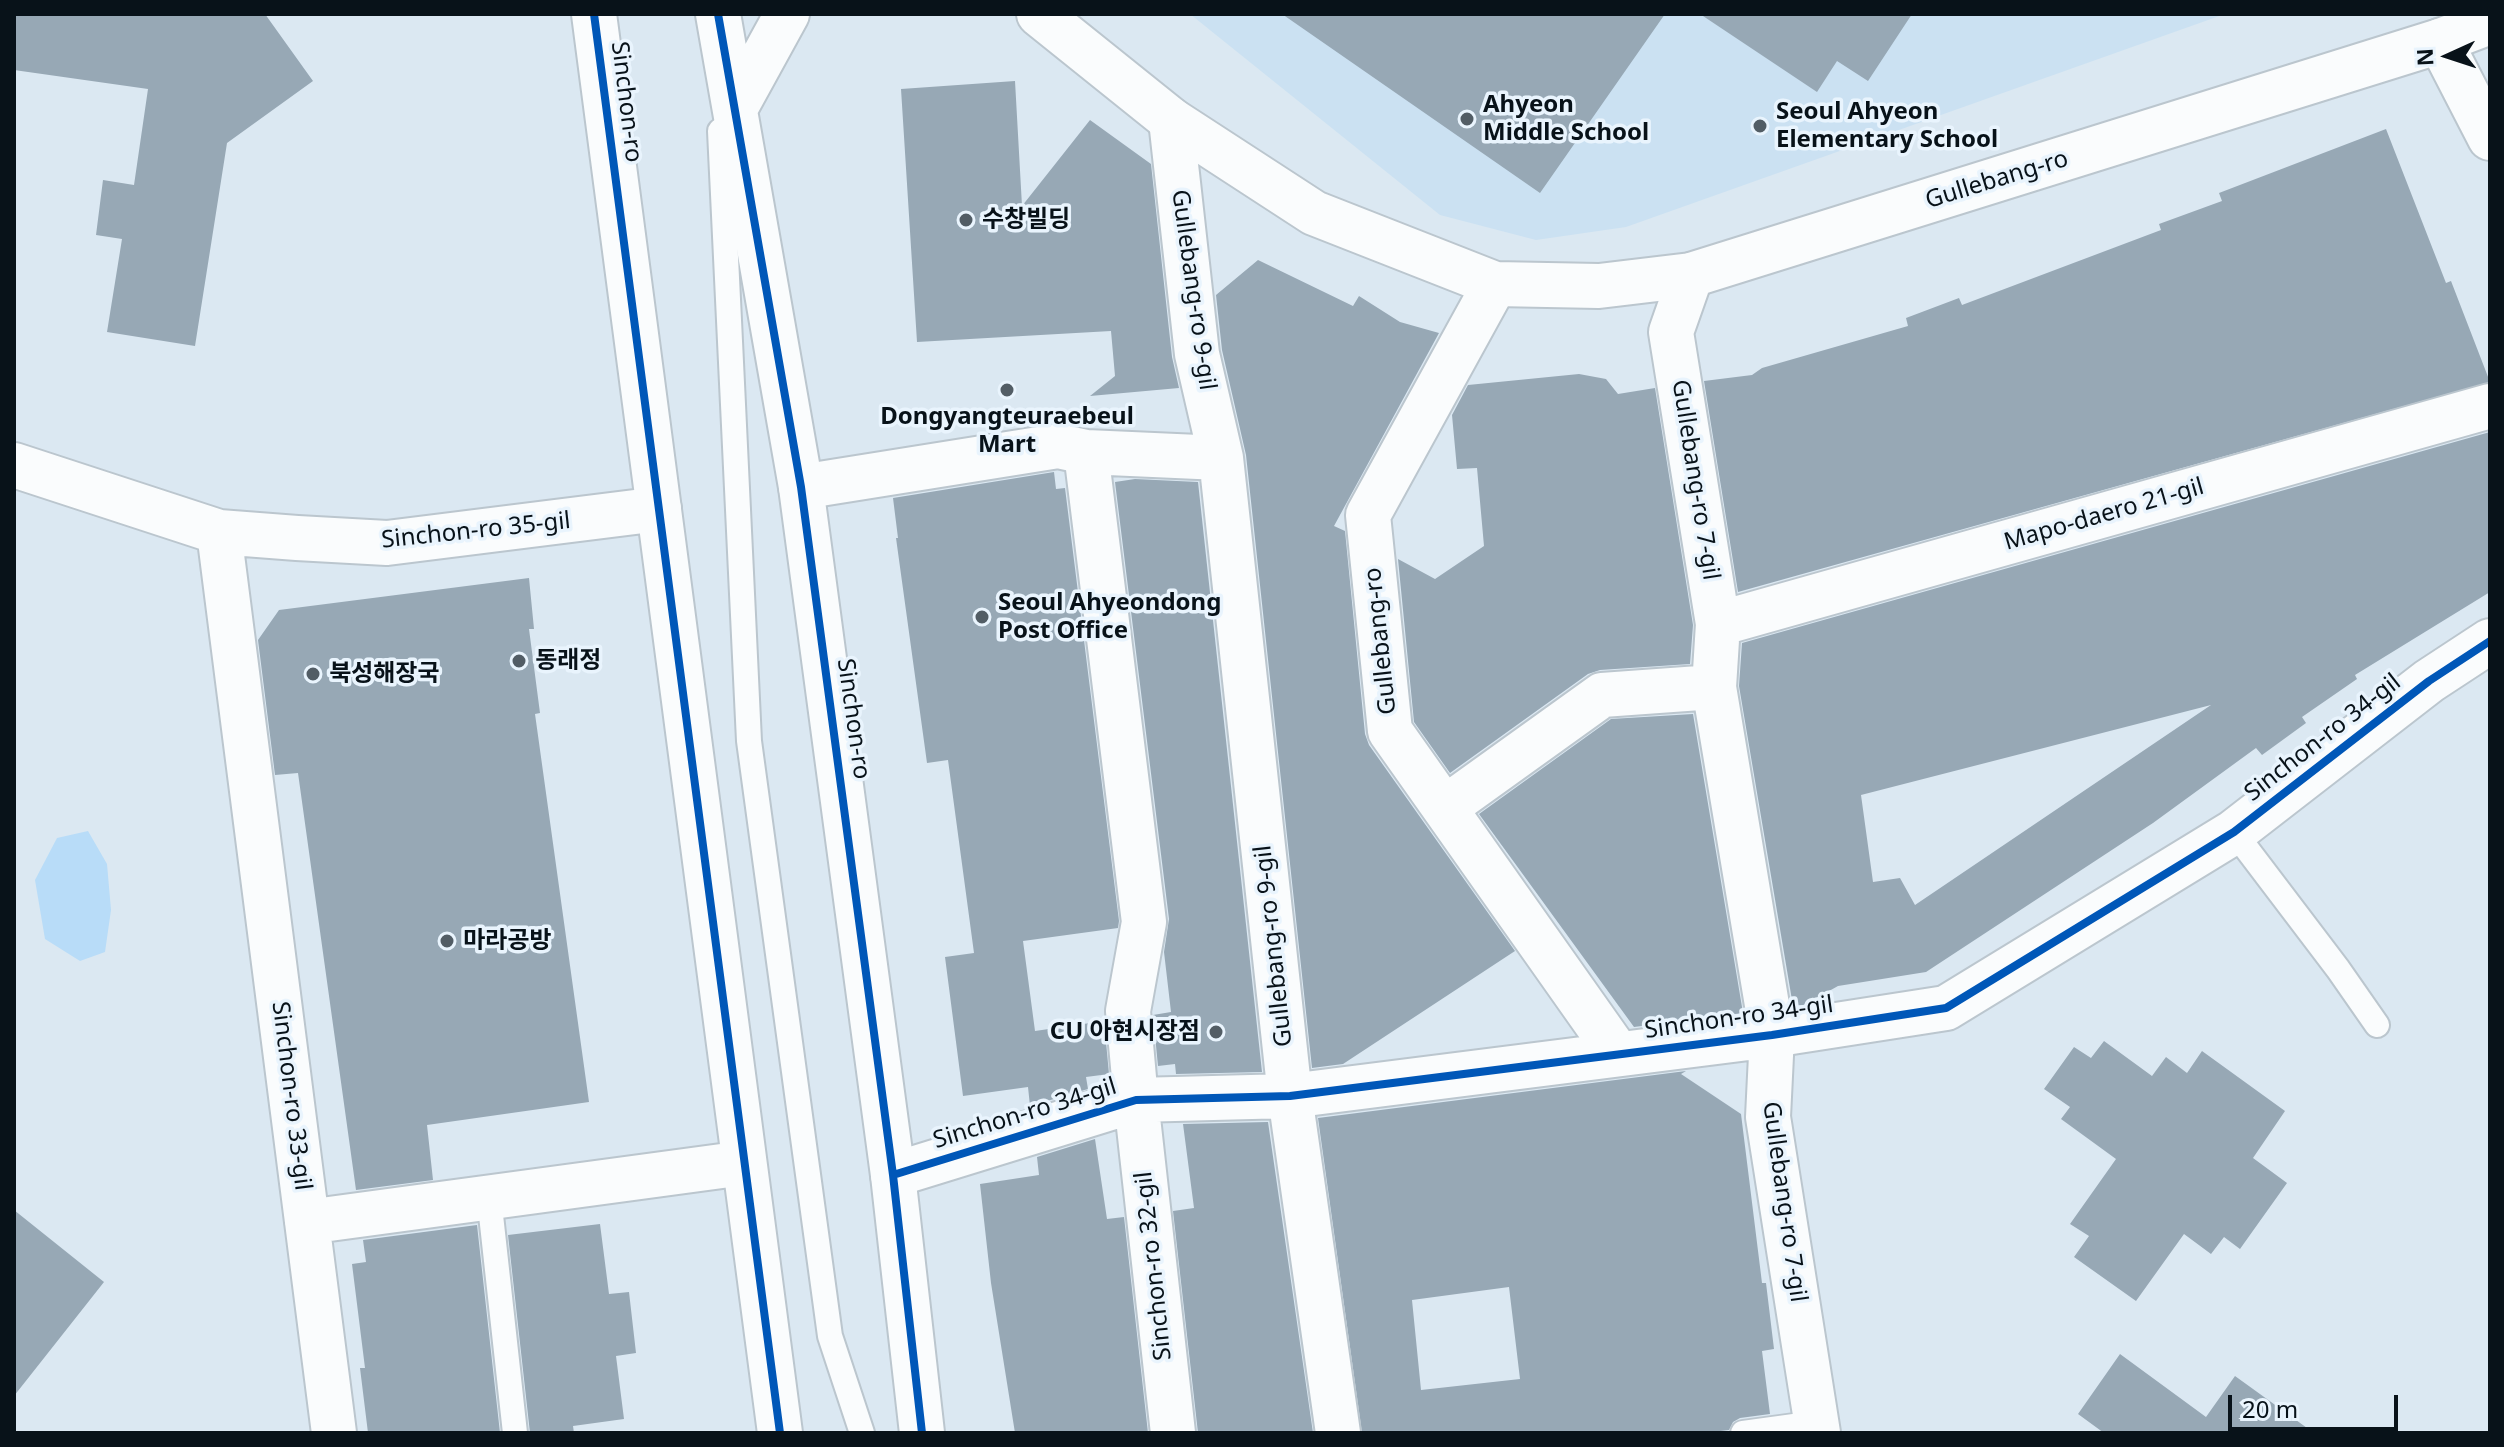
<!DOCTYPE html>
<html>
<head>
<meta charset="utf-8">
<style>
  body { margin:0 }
  #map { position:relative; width:2504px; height:1447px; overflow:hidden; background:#dbe8f2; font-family:"Noto Sans",sans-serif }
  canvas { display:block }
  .frame { position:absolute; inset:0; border:16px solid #081219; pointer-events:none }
  .north { position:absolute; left:2408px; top:16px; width:80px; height:80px; -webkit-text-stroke:6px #e9f4fd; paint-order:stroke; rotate:267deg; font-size:22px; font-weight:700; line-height:32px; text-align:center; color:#081219 }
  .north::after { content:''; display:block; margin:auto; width:28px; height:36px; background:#081219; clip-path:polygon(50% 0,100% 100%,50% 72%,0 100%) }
  .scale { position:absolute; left:2228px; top:1395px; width:170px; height:36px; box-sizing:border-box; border:4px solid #081219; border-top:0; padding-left:10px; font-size:24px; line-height:28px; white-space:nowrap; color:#081219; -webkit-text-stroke:6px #e9f4fd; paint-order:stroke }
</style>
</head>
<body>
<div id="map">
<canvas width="2504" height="1447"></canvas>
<div class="frame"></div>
<div class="north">N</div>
<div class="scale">20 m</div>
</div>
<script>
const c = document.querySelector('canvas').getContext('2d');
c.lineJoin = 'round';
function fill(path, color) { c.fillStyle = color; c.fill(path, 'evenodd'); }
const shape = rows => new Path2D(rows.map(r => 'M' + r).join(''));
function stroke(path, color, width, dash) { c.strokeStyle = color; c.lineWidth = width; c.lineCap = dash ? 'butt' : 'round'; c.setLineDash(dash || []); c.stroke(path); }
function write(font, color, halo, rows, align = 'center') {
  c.font = font + ' "Noto Sans","Noto Sans KR",sans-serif'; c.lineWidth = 7; c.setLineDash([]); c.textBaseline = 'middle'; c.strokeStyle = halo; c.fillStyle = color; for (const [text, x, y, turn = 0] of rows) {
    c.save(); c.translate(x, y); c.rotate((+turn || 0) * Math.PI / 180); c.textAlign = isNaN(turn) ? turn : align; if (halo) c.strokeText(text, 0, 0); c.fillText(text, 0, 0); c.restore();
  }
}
fill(shape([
  [1190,14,2225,14,1626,227,1536,240,1440,215]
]), '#cbe1f2');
fill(shape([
  [88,831,107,864,111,910,105,952,80,961,45,939,35,880,57,838]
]), '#b8dcf8');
fill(shape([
  [14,14,265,14,313,81,227,143,195,346,107,332,122,239,96,235,103,180,134,185,148,89,14,70],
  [1282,14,1665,14,1540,193],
  [1700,14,1912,14,1868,81,1837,61,1817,92],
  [1015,81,1022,206,1090,120,1151,164,1172,357,1179,388,1090,396,1115,376,1111,331,917,342,901,89],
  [2386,129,2446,283,2451,281,2490,382,1738,592,1704,381,1752,375,1762,368,1908,326,1906,318,1959,298,1962,305,2161,230,2159,224,2222,201,2219,193],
  [1258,260,1353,306,1359,296,1400,322,1439,333,1334,526,1345,531,1365,734,1369,745,1515,951,1343,1064,1312,1068,1246,455,1222,350,1216,295],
  [1579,374,1606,379,1618,394,1655,388,1693,625,1690,664,1600,670,1588,674,1450,773,1414,722,1398,559,1435,579,1484,546,1477,468,1457,469,1452,415,1468,385],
  [2490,432,2490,592,2355,675,2357,679,2302,717,2306,723,2262,755,2256,748,2153,823,1926,972,1838,986,1804,1005,1793,1006,1739,686,1742,643],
  [2211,705,1915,905,1900,878,1873,882,1861,795],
  [1054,472,1056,489,1065,488,1119,921,1118,928,1023,941,1035,1031,1104,1021,1109,1074,1086,1077,1088,1089,1030,1106,1028,1087,963,1096,945,957,974,953,948,760,927,763,896,538,898,538,893,498],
  [1135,479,1198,482,1262,1072,1176,1074,1175,1064,1158,1066,1153,1015,1171,1012,1164,952,1169,919,1115,482],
  [529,578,534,629,529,629,540,713,535,714,589,1102,427,1125,433,1180,356,1190,298,773,275,775,258,640,279,610],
  [1693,714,1743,1013,1634,1027,1479,814,1611,719],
  [2104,1041,2152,1076,2166,1057,2187,1073,2202,1051,2285,1111,2253,1158,2287,1183,2240,1249,2224,1237,2211,1254,2184,1234,2136,1301,2074,1257,2089,1236,2070,1224,2116,1159,2061,1119,2070,1107,2044,1089,2074,1047,2091,1058],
  [1686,1071,1681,1074,1741,1114,1762,1283,1766,1283,1774,1349,1762,1351,1770,1414,1740,1418,1733,1422,1729,1430,1704,1433,1362,1433,1318,1118],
  [1509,1287,1520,1379,1421,1390,1412,1300],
  [1268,1122,1313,1433,1198,1433,1173,1211,1194,1208,1183,1124],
  [1095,1139,1107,1219,1124,1217,1148,1433,1015,1433,991,1283,980,1184,1039,1175,1037,1157],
  [14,1210,104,1282,14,1396],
  [600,1224,609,1294,629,1292,636,1353,616,1356,624,1419,573,1426,574,1433,530,1433,508,1235],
  [477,1225,500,1433,368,1433,360,1368,365,1368,352,1264,366,1262,363,1240],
  [2120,1354,2206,1417,2235,1376,2314,1433,2104,1433,2078,1414]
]), '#97a8b5');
const lane = shape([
  [720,131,749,741,830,1336,862,1433],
  [2234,832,2338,969,2377,1025],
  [489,1197,515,1433],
  [1743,1433,1816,1423]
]);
const street = shape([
  [2440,41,2490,138],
  [1171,120,1197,354,1221,458,1290,1096,1338,1433],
  [1691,275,1671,332,1718,624,1714,687,1772,1035,1768,1117,1818,1433],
  [1495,284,1368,515,1390,731,1618,1054],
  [14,465,219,532,297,538,387,543,659,509],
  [801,487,1058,446,1086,452],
  [219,532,334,1433],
  [1718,624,2490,406],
  [1446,807,1602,695,1714,687],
  [893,1175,1136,1100,1290,1096,1772,1035,1946,1008,2234,832,2429,681,2490,641],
  [307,1222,744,1163],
  [1173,1433,1136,1100,1128,1011,1144,922,1086,452,1221,458]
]);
const secondary = shape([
  [1039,14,1171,120,1314,213,1495,284,1599,286,1691,275,2440,41,2490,22]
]);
const primary = shape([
  [594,14,780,1433],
  [718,14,801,487,893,1175,922,1433],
  [736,107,787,14]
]);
stroke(lane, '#bbc6ce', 28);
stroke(street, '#bbc6ce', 48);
stroke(secondary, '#bbc6ce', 48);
stroke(primary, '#bbc6ce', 48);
stroke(lane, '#fafcfd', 24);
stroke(street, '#fafcfd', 44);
stroke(secondary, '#fafcfd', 44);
stroke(primary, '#fafcfd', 44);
stroke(shape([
  [594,14,780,1433],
  [718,14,801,487,893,1175,922,1433],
  [893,1175,1136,1100,1290,1096,1772,1035,1946,1008,2234,832,2429,681,2490,641]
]), '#0057b8', 8);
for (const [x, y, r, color] of [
  [1467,119,8,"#525d65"],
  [1760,126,8,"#525d65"],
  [966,220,8,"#525d65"],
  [1007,390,8,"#525d65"],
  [982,617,8,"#525d65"],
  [519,661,8,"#525d65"],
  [313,674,8,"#525d65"],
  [447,941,8,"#525d65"],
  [1216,1032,8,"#525d65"]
]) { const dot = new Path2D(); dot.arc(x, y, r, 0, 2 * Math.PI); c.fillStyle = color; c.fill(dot); stroke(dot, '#e9f4fd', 3); }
write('24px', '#081219', '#e9f4fd', [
  ["Sinchon-ro",626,102,83],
  ["Gullebang-ro",1997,180,-17],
  ["Gullebang-ro 9-gil",1193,290,82],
  ["Gullebang-ro 7-gil",1695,480,81],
  ["Mapo-daero 21-gil",2104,515,-16],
  ["Sinchon-ro 35-gil",476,531,-6],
  ["Gullebang-ro",1381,641,-96],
  ["Sinchon-ro",853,719,82],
  ["Sinchon-ro 34-gil",2323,738,-38],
  ["Gullebang-ro 9-gil",1274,946,-96],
  ["Sinchon-ro 34-gil",1739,1018,-8],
  ["Sinchon-ro 33-gil",291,1096,83],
  ["Sinchon-ro 34-gil",1025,1114,-17],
  ["Gullebang-ro 7-gil",1784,1202,82],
  ["Sinchon-ro 32-gil",1154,1266,-96]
]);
write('bold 24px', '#081219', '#e9f4fd', [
  ["Ahyeon",1483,105],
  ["Middle School",1483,133],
  ["Seoul Ahyeon",1776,112],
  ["Elementary School",1776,140],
  ["수창빌딩",982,220],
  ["Dongyangteuraebeul",1007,417,"center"],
  ["Mart",1007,445,"center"],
  ["Seoul Ahyeondong",998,603],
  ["Post Office",998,631],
  ["동래정",535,661],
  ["북성해장국",329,674],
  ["마라공방",463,941],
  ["CU 아현시장점",1200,1032,"right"]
], 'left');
</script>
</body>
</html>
